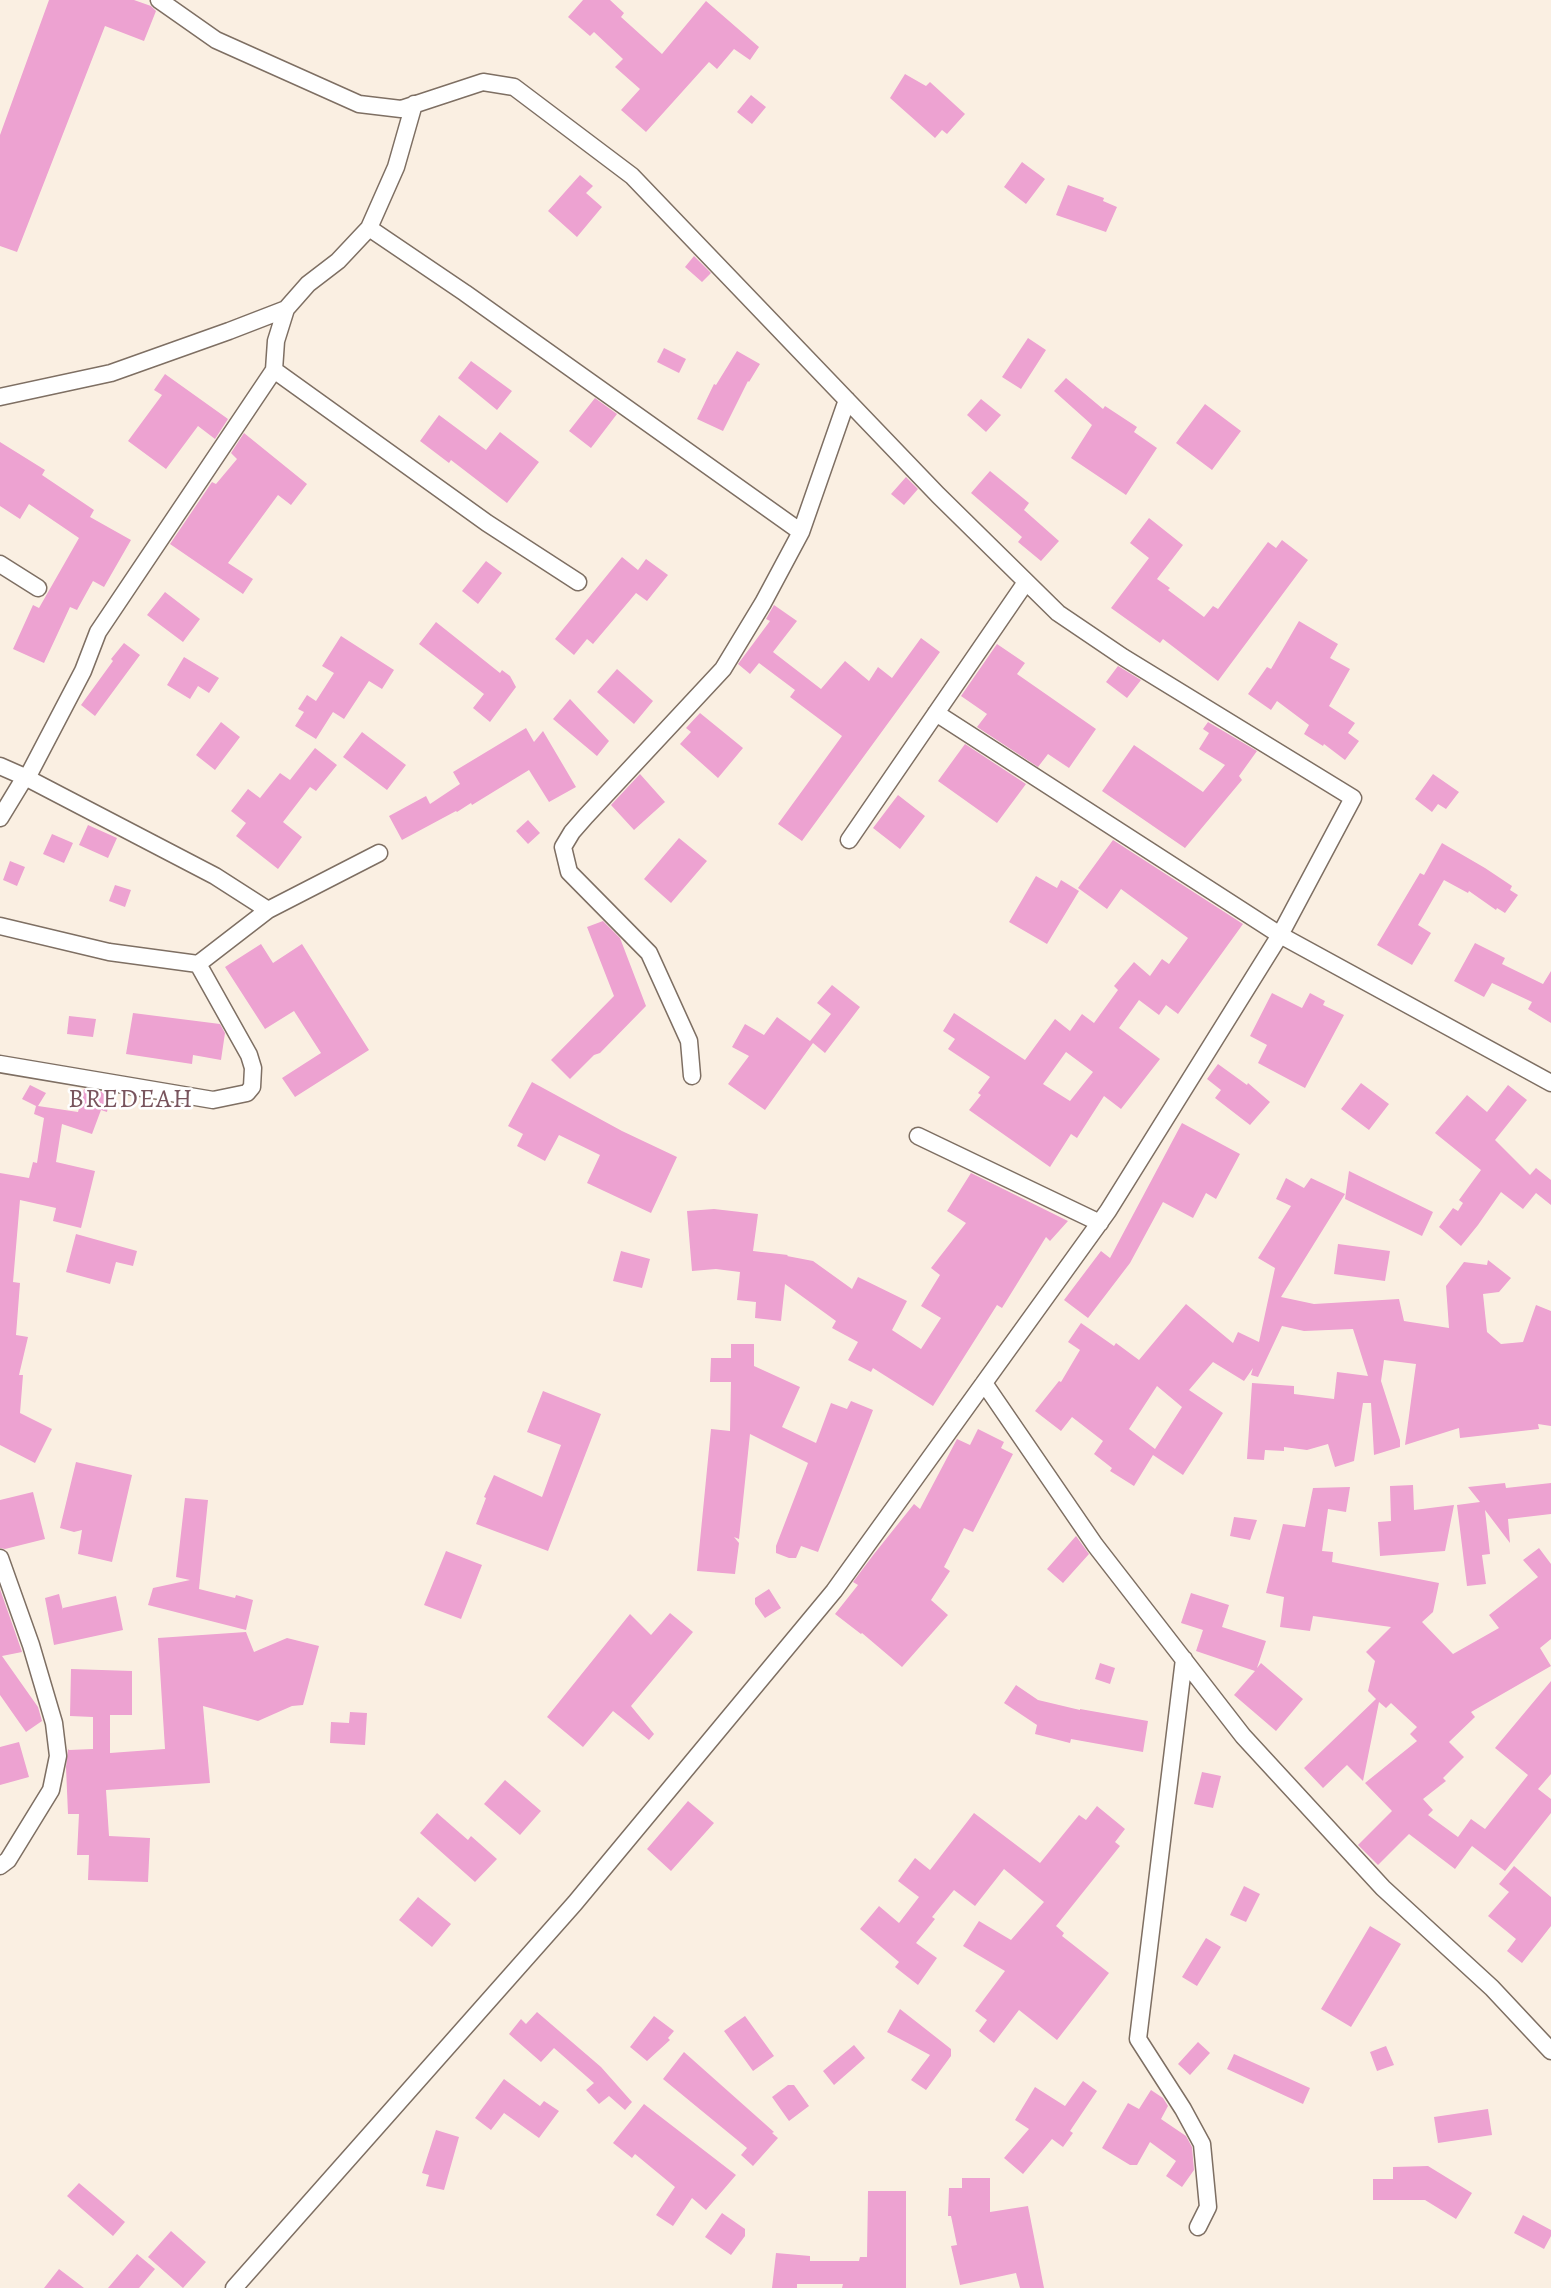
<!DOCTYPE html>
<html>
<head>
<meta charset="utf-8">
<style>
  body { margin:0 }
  canvas { display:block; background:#faefe2 }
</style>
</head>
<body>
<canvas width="1551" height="2288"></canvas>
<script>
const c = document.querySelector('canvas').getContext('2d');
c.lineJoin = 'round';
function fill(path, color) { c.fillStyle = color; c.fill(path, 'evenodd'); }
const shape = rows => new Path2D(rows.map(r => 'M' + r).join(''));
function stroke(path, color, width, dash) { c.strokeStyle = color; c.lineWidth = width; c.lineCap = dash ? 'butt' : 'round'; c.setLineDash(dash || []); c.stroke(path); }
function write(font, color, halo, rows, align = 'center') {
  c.font = font + ' Alegreya,serif'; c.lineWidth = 5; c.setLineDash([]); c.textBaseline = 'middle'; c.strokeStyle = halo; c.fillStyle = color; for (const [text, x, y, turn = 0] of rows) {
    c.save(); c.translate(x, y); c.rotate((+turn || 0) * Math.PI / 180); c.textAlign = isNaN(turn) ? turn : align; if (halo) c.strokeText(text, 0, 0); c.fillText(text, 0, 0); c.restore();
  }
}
fill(shape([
  [49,0,134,0,151,6,156,11,144,41,105,26,17,252,0,246,0,135],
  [583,0,610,0,624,13,621,17,662,54,706,1,759,47,750,60,734,49,717,69,709,62,646,132,621,110,640,89,615,67,623,59,594,32,590,36,568,17],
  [905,74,926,86,930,82,965,114,947,134,942,130,935,138,890,98],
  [751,95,766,107,752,124,737,112],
  [1022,162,1045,179,1026,204,1004,187],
  [580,175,593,186,586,193,602,207,577,237,548,211],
  [1068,185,1104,198,1103,201,1117,207,1106,232,1056,215],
  [694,256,711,273,702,282,685,267],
  [1028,338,1046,350,1021,389,1002,377],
  [664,348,686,359,679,373,657,362],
  [737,351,760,364,749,382,748,381,723,431,697,419,714,384,716,385],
  [471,361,512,391,497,410,458,378],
  [165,374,228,419,215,439,198,426,166,469,128,441,162,395,154,390],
  [1066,378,1103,409,1105,406,1137,427,1134,432,1157,448,1126,495,1071,458,1092,425,1054,391],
  [595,398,617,414,591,448,569,431],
  [981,399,1001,415,986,432,967,415],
  [1205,404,1241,431,1212,470,1176,443],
  [439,415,486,450,500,432,539,462,507,503,451,460,449,463,420,441],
  [244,433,307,484,291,505,278,495,228,563,253,579,243,594,170,544,212,482,216,484,237,459,231,453],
  [0,442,45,470,42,475,94,510,90,517,131,540,104,587,93,581,77,610,70,607,44,663,13,649,33,605,39,608,79,538,29,504,20,519,0,506],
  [990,471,1029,503,1024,510,1059,541,1041,561,1018,542,1022,537,971,493],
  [906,477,918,489,904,505,891,494],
  [1149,518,1183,545,1157,579,1170,588,1168,590,1204,617,1213,606,1218,609,1268,542,1276,548,1282,540,1308,560,1218,681,1163,639,1160,643,1111,608,1149,558,1130,543],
  [622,557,638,570,646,559,668,575,647,601,636,593,593,644,587,639,574,655,555,639],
  [486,561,502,573,478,604,462,591],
  [165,592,200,619,183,642,147,615],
  [774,605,797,621,773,652,821,689,845,661,869,681,878,667,892,678,921,638,940,652,802,841,778,824,842,736,790,697,795,690,759,663,750,674,738,664,770,621,766,619],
  [1299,621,1338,644,1330,658,1350,669,1329,706,1355,723,1348,733,1359,741,1345,760,1324,744,1323,746,1304,734,1309,725,1277,701,1271,710,1248,694,1267,667,1271,669],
  [436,622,500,673,502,670,510,676,516,687,490,722,473,708,484,694,419,644],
  [341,636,394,670,382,689,369,681,344,719,333,712,316,739,295,726,304,712,298,709,307,695,316,701,334,673,322,666],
  [124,643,140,655,95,716,81,705,113,661,111,659],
  [997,644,1025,663,1017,674,1096,729,1069,768,1048,754,1038,767,977,727,987,714,961,696],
  [184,657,219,678,209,693,198,686,190,699,167,685],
  [1118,666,1141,680,1127,698,1106,682],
  [617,669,653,701,634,724,597,692],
  [570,699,609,741,597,756,553,719],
  [700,713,743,748,718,778,680,744,691,732,686,728],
  [221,722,240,737,215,770,196,755],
  [1208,722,1257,751,1239,776,1242,780,1185,848,1102,791,1134,745,1203,792,1225,765,1199,749,1209,733,1203,729],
  [526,728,534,742,543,731,576,787,549,802,529,770,472,805,471,803,457,812,456,811,402,840,389,816,426,796,430,804,460,784,453,772],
  [362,732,406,765,387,790,343,757],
  [965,744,1026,784,997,823,938,781],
  [315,748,337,765,316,791,310,787,283,822,302,837,278,869,236,836,246,823,231,811,248,789,260,798,280,773,290,780],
  [640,774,665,802,634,830,611,805],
  [1433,774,1459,792,1446,809,1438,804,1432,812,1415,799],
  [898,795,925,816,900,849,873,828],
  [528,820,540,833,528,844,516,831],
  [88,825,117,838,108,858,79,845],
  [52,834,73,843,64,863,43,854],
  [679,838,707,861,671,903,644,879],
  [1113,840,1243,924,1178,1014,1166,1005,1159,1015,1139,1000,1119,1028,1160,1059,1121,1109,1104,1096,1077,1138,1071,1134,1050,1167,969,1110,981,1095,978,1093,990,1077,948,1049,955,1039,943,1031,954,1013,1025,1060,1055,1019,1070,1031,1082,1014,1094,1023,1118,990,1114,986,1134,962,1150,976,1162,959,1169,964,1188,938,1121,889,1107,909,1078,888],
  [1066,1052,1093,1072,1070,1101,1043,1084],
  [1442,843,1485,868,1512,886,1510,890,1518,895,1505,913,1497,908,1496,910,1469,891,1468,893,1444,880,1418,925,1431,933,1412,965,1377,945,1420,873,1424,875],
  [10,861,25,867,17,886,3,880],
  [1036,876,1057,888,1061,880,1079,891,1047,944,1009,922],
  [115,885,131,890,125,907,109,901],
  [603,921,620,938,646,1006,600,1053,594,1055,570,1079,551,1060,614,996,587,927],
  [1475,943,1505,958,1502,964,1543,984,1551,971,1551,1023,1528,1009,1532,1002,1492,983,1484,997,1454,981],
  [261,944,273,963,302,944,369,1050,295,1097,282,1078,321,1053,294,1011,265,1029,225,967],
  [832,985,860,1007,825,1053,813,1043,765,1110,728,1084,749,1056,732,1047,745,1024,764,1035,777,1017,810,1041,831,1014,817,1003],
  [1272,993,1302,1008,1310,993,1325,1001,1323,1005,1344,1015,1305,1088,1258,1063,1267,1045,1250,1036],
  [133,1013,220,1024,225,1033,221,1060,193,1055,192,1064,126,1054],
  [69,1016,96,1019,93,1037,67,1034],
  [1218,1064,1247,1085,1248,1083,1270,1102,1250,1125,1215,1098,1221,1090,1207,1079],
  [532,1082,622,1131,677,1157,651,1213,587,1183,600,1155,559,1135,545,1161,517,1146,523,1134,508,1126],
  [1361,1083,1389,1104,1369,1130,1341,1109],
  [30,1085,46,1093,38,1106,78,1112,84,1089,111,1093,107,1112,101,1110,92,1134,62,1124,56,1162,95,1171,81,1228,53,1221,56,1208,20,1200,13,1282,20,1283,16,1335,28,1337,19,1375,23,1375,20,1413,52,1429,35,1463,0,1445,0,1173,29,1178,33,1162,37,1163,44,1118,34,1114,36,1106,22,1099],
  [1508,1085,1527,1100,1495,1140,1530,1175,1536,1168,1551,1180,1551,1205,1536,1193,1523,1209,1501,1192,1478,1225,1461,1246,1439,1227,1453,1208,1458,1211,1463,1203,1459,1200,1481,1170,1435,1133,1467,1095,1487,1112],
  [1182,1123,1240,1154,1216,1199,1206,1193,1193,1218,1163,1202,1130,1263,1088,1318,1064,1300,1101,1251,1110,1258],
  [1349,1171,1433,1212,1422,1236,1345,1199],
  [971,1173,1068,1221,1050,1241,1046,1237,1002,1308,997,1305,933,1406,873,1368,871,1372,848,1360,858,1342,832,1328,836,1321,785,1284,781,1321,755,1318,756,1302,737,1300,740,1272,716,1269,692,1271,687,1211,714,1209,758,1214,753,1251,788,1255,787,1256,813,1261,852,1289,858,1277,907,1301,892,1330,921,1349,941,1318,921,1306,940,1275,931,1268,966,1223,947,1211],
  [1286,1178,1304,1188,1311,1178,1345,1194,1281,1297,1314,1304,1399,1299,1404,1321,1449,1328,1446,1286,1464,1262,1487,1265,1488,1260,1511,1278,1499,1292,1483,1294,1487,1332,1501,1344,1523,1342,1536,1305,1551,1311,1551,1426,1538,1424,1539,1429,1460,1438,1459,1428,1405,1445,1416,1364,1384,1360,1381,1381,1400,1440,1400,1447,1374,1455,1371,1403,1363,1403,1354,1461,1335,1467,1328,1444,1307,1450,1284,1447,1284,1451,1265,1450,1264,1460,1247,1459,1252,1383,1294,1386,1294,1394,1334,1399,1337,1372,1368,1376,1353,1329,1304,1331,1282,1326,1258,1377,1251,1375,1253,1368,1244,1381,1213,1362,1189,1390,1223,1413,1183,1475,1153,1455,1134,1486,1110,1471,1112,1468,1094,1454,1103,1441,1072,1417,1061,1431,1035,1411,1059,1381,1061,1382,1080,1350,1068,1342,1081,1323,1114,1346,1116,1343,1139,1360,1186,1304,1233,1343,1238,1332,1259,1342,1275,1268,1258,1258,1291,1206,1276,1199],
  [1157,1386,1182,1407,1155,1449,1129,1429],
  [76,1234,137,1251,133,1266,116,1262,110,1284,66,1272],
  [1338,1244,1390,1251,1385,1281,1334,1274],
  [621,1251,650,1259,642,1288,613,1281],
  [731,1344,754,1344,754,1366,800,1387,782,1427,816,1443,831,1403,847,1409,851,1401,873,1410,818,1552,801,1546,796,1558,789,1558,776,1553,776,1546,808,1463,750,1434,739,1539,734,1537,739,1543,735,1574,697,1571,711,1429,730,1431,731,1382,710,1382,711,1358,731,1358],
  [543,1391,601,1414,548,1551,476,1524,486,1498,484,1497,494,1475,542,1497,561,1445,527,1432],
  [978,1429,1004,1442,1001,1448,1013,1454,973,1532,964,1528,944,1567,950,1571,931,1600,948,1615,902,1667,862,1633,861,1634,835,1614,858,1585,853,1582,874,1554,914,1504,920,1509,957,1439,970,1445],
  [76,1462,132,1475,112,1562,78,1554,82,1530,74,1532,60,1528],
  [1505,1483,1506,1488,1551,1483,1551,1514,1508,1519,1510,1543,1485,1510,1490,1554,1482,1555,1486,1584,1467,1586,1457,1505,1480,1502,1468,1487],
  [1413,1485,1414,1510,1454,1505,1445,1551,1380,1556,1378,1522,1391,1521,1390,1486],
  [1350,1487,1346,1512,1328,1509,1322,1551,1333,1552,1332,1562,1439,1583,1433,1612,1422,1622,1453,1654,1499,1628,1489,1615,1538,1577,1523,1560,1539,1548,1551,1564,1551,1639,1540,1648,1551,1666,1471,1712,1475,1717,1449,1742,1464,1757,1443,1778,1446,1781,1423,1799,1433,1810,1428,1815,1458,1837,1471,1819,1485,1829,1528,1775,1495,1748,1551,1681,1551,1774,1538,1789,1551,1799,1551,1813,1505,1871,1472,1846,1455,1869,1409,1834,1378,1865,1358,1845,1392,1811,1365,1783,1417,1741,1410,1734,1417,1727,1391,1703,1386,1708,1379,1702,1363,1781,1347,1765,1323,1788,1304,1768,1376,1699,1368,1691,1375,1661,1366,1652,1391,1627,1313,1616,1310,1631,1280,1627,1284,1597,1266,1593,1283,1524,1305,1527,1313,1488],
  [33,1492,45,1539,5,1549,0,1548,0,1500],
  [185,1498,208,1500,199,1589,235,1598,236,1595,253,1600,246,1630,148,1605,153,1588,190,1580,176,1577],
  [1234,1517,1257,1520,1250,1540,1230,1536],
  [1076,1536,1089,1554,1063,1583,1047,1569],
  [446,1551,482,1565,461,1619,424,1605],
  [0,1589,22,1652,2,1656,38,1707,42,1721,26,1732,0,1695],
  [769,1589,781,1608,765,1618,755,1604,755,1598],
  [1191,1593,1229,1605,1222,1627,1266,1641,1257,1668,1261,1663,1303,1699,1276,1731,1234,1695,1255,1671,1196,1651,1203,1630,1181,1623],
  [59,1594,63,1610,63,1608,116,1596,123,1630,54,1645,45,1598],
  [670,1613,693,1632,631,1706,654,1734,649,1740,613,1711,583,1747,547,1717,630,1614,651,1635],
  [246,1632,254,1652,287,1638,319,1646,303,1705,292,1706,258,1721,203,1706,210,1783,106,1790,109,1836,150,1838,148,1882,88,1880,89,1855,77,1855,79,1814,68,1814,66,1767,68,1749,69,1750,93,1749,93,1717,70,1716,71,1669,132,1671,132,1715,110,1715,110,1753,165,1749,158,1638],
  [1100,1663,1115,1668,1110,1684,1095,1679],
  [1016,1685,1038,1700,1080,1710,1080,1709,1148,1721,1143,1752,1071,1739,1070,1743,1035,1734,1037,1725,1004,1703],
  [350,1712,367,1713,365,1745,330,1743,331,1722,349,1723],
  [19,1742,29,1777,0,1785,0,1747],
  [1202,1772,1221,1776,1213,1808,1194,1804],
  [505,1780,541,1811,520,1835,484,1804],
  [688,1801,714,1823,671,1871,647,1849],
  [1097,1806,1125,1829,1115,1842,1120,1846,1056,1926,1064,1933,1062,1936,1109,1973,1057,2040,1019,2010,994,2043,979,2031,987,2020,975,2011,1005,1971,963,1946,979,1921,1011,1940,1044,1902,1004,1869,975,1906,954,1890,932,1917,935,1919,916,1943,937,1958,918,1985,895,1967,899,1962,860,1929,879,1906,899,1923,919,1897,898,1881,915,1858,930,1870,974,1813,1040,1863,1079,1815,1086,1820],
  [437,1813,468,1840,471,1836,497,1859,475,1882,420,1833],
  [1514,1866,1551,1897,1551,1926,1522,1963,1507,1951,1516,1939,1488,1916,1509,1892,1499,1884],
  [1244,1886,1260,1894,1246,1922,1230,1915],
  [418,1897,451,1924,432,1947,399,1920],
  [1370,1926,1401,1944,1351,2027,1321,2009],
  [1206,1938,1221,1947,1197,1986,1182,1977],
  [900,2009,951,2049,951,2056,926,2090,911,2080,930,2055,887,2032],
  [537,2012,601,2067,632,2102,625,2110,609,2096,599,2104,586,2090,594,2083,554,2048,541,2062,509,2034,521,2019,526,2024],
  [654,2016,674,2031,668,2038,670,2040,647,2061,630,2047],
  [745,2016,774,2056,753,2071,724,2031],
  [1198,2042,1210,2053,1190,2075,1178,2064],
  [854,2045,865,2058,834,2085,823,2071],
  [1386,2046,1394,2065,1377,2071,1370,2052],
  [684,2052,774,2132,772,2133,778,2138,753,2166,741,2155,747,2148,663,2079],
  [1234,2054,1310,2088,1303,2104,1227,2069],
  [504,2079,540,2106,544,2101,559,2111,539,2138,504,2113,491,2130,475,2118],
  [1083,2081,1097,2091,1070,2131,1073,2133,1063,2147,1052,2139,1023,2174,1004,2158,1029,2129,1015,2120,1035,2087,1065,2106],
  [788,2085,794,2085,809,2106,789,2121,772,2097],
  [1151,2090,1163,2098,1168,2106,1161,2119,1186,2136,1192,2147,1194,2170,1182,2187,1166,2176,1176,2161,1150,2142,1137,2165,1130,2165,1102,2148,1128,2103,1139,2109],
  [644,2104,736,2175,706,2210,692,2198,673,2226,656,2215,675,2187,635,2154,632,2158,613,2143],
  [1488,2109,1492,2135,1438,2143,1434,2117],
  [436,2130,459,2137,444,2190,426,2186,429,2175,422,2173],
  [1428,2166,1472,2193,1456,2219,1425,2200,1373,2200,1373,2179,1393,2179,1393,2167],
  [962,2178,990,2178,990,2212,1028,2206,1044,2288,1020,2288,1016,2273,960,2285,951,2246,957,2245,951,2216,948,2216,949,2188,962,2188],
  [79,2183,125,2222,113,2236,67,2196],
  [868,2191,906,2191,906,2288,842,2288,843,2284,797,2284,797,2288,772,2288,776,2253,810,2256,810,2261,859,2261,860,2257,867,2257],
  [722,2213,745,2229,745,2236,731,2255,705,2237],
  [1523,2215,1551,2230,1551,2236,1544,2249,1514,2233],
  [171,2231,206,2262,183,2288,148,2257],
  [137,2254,155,2269,139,2288,108,2288],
  [59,2269,84,2288,44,2288]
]), '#eda2d1');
const street = shape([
  [159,0,216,40,359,104,401,109,483,82,514,87,632,176,938,495,1058,613,1123,657,1353,798,1280,935,1108,1211,834,1591,575,1903,234,2288],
  [369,228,465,293,801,532],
  [274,370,487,523,578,582],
  [0,397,111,373,229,331,286,309],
  [0,564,38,588],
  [936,713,1280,935,1551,1083],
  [0,766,25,777,215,876,268,910],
  [27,778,83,671,98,632,274,370,276,341,286,309,308,284,338,261,369,228,396,167,414,104],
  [0,818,25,777],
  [849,840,1026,582],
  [0,926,109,952,198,964,268,910,379,853],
  [0,1064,213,1100,247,1093,252,1087,253,1068,249,1055,198,964],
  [692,1076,689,1041,649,953,569,872,563,847,572,832,586,816,723,669,763,603,801,532,847,400],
  [918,1136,1100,1223],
  [984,1383,1095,1545,1243,1736,1383,1888,1492,1988,1551,2051],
  [0,1558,31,1645,54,1723,58,1756,51,1790,8,1860,0,1866],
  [1184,1659,1138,2039,1183,2109,1202,2144,1208,2207,1198,2227]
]);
stroke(street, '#7e6f63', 19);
stroke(street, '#fff', 16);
c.letterSpacing = '1.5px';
write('26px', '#79545d', '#fff', [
  ["BREDEAH",131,1101]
]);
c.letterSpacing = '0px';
</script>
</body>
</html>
